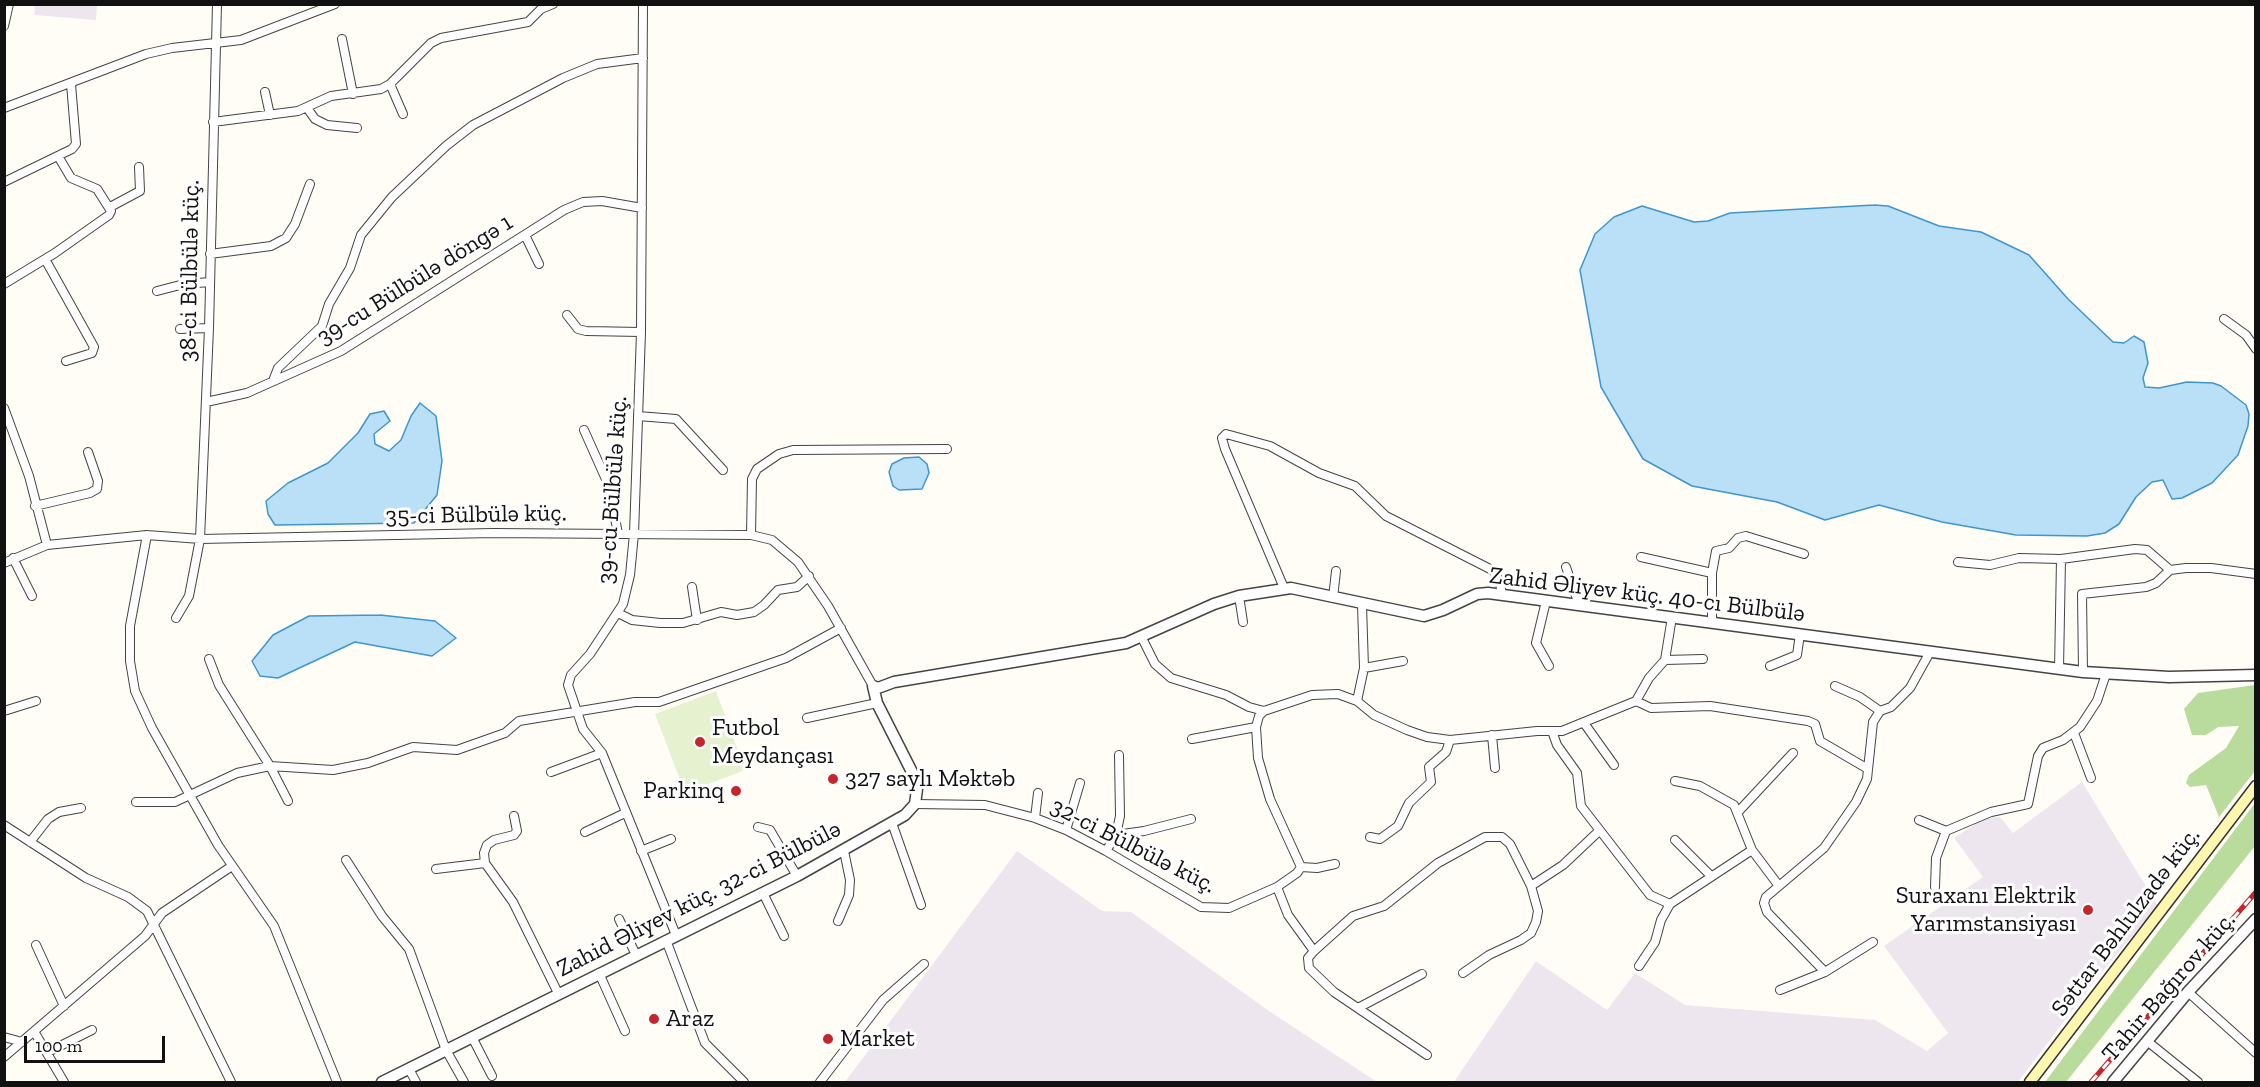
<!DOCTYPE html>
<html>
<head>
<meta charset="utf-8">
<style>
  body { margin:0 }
  #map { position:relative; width:2260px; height:1087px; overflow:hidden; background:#fffdf5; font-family:"Zilla Slab",serif }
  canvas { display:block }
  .frame { position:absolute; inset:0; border:6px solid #111; pointer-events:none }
  .scale { position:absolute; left:24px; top:1036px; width:141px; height:27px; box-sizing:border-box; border:3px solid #111; border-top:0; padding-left:8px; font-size:18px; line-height:21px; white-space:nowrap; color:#111; -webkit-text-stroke:4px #fff; paint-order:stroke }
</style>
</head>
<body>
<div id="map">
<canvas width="2260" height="1087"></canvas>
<div class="frame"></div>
<div class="scale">100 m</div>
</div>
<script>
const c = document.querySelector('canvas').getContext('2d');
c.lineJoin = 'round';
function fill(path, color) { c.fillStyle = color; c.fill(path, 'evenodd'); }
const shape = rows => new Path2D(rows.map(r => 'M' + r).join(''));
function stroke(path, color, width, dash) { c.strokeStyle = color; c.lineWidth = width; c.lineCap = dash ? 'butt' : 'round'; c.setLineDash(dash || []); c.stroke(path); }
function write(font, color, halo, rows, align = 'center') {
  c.font = font + ' "Zilla Slab",serif'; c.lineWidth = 6; c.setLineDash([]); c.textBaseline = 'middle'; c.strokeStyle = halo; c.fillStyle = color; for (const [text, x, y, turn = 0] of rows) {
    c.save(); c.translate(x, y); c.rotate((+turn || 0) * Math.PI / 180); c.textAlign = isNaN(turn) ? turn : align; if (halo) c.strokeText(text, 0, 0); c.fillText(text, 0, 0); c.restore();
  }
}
fill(shape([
  [35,5,97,5,96,20,34,15],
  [2082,782,2158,906,2100,974,2018,1082,1454,1082,1536,961,1607,1010,1635,973,1685,1005,1875,1020,1927,1051,1948,1033,1884,946,1983,877,1954,838,1984,818,2000,817,2013,833],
  [1017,851,1102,911,1131,912,1269,1011,1377,1082,845,1082]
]), '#eee6ef');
fill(shape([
  [2255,685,2255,771,2219,817,2206,785,2190,787,2186,783,2189,775,2226,748,2239,726,2218,727,2206,735,2192,735,2184,709,2198,693],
  [2255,803,2255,846,2066,1082,2045,1082]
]), '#b9dc9c');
fill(shape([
  [716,691,745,770,685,793,655,714]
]), '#e6f2cf');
const water = shape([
  [1874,205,1888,206,1939,226,1981,232,2029,255,2068,299,2113,342,2124,343,2134,336,2144,342,2148,363,2143,378,2145,387,2159,388,2187,382,2213,383,2221,386,2246,405,2249,414,2248,426,2238,455,2212,483,2182,498,2172,499,2163,480,2152,482,2136,497,2119,524,2105,533,2087,536,2016,535,1942,522,1879,505,1825,520,1777,502,1692,486,1643,459,1601,387,1580,270,1595,234,1614,217,1642,206,1694,222,1708,221,1730,213,1874,205],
  [420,403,436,416,442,461,437,495,414,523,275,525,268,514,266,501,288,483,328,463,358,433,370,414,384,411,390,421,374,434,375,444,389,451,401,440,411,416,420,403],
  [919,457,927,464,929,473,922,489,899,490,893,486,889,472,892,464,904,458,919,457],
  [380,615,435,621,456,638,432,656,355,642,278,678,260,676,252,661,273,635,309,616,380,615]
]);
fill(water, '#b9e0f7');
stroke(water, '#3f96cf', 1.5);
const minor = shape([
  [643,4,641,332,634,534,630,575,623,604,590,654,571,675,568,685,583,729,602,753,676,935],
  [4,26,9,4],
  [342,39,353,94],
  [390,84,403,114],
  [265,92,270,115],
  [4,108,146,54,172,48,241,40,335,4],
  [307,108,315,119,327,125,357,128],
  [213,122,298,111,331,96,381,89,390,84,431,43,441,38,528,22,541,9,553,4],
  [4,182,72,149,76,144,71,84],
  [110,207,140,191,139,167],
  [525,235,539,264],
  [210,254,271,246,286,238,295,224,310,184],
  [45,259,94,347,92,353,66,361],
  [4,284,55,253,109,215,111,211,97,189,71,178,58,156],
  [157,291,184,284,210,282],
  [567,315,578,329,586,331,641,332],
  [2224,319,2246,335,2256,349],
  [180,329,209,328],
  [273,381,278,368,322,326,329,304,350,268,361,235,392,197,446,146,473,125,563,78,597,64,643,58],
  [206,402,247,393,341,351,564,210,583,202,602,201,642,208],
  [4,408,29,476,47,545],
  [638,416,676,419,723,470],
  [584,430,609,486,618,534],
  [35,506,90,493,97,489,98,481,88,452],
  [147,535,130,626,130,661,135,691,152,728,218,845,274,926,337,1082],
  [751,535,752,479,757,469,779,454,793,450,947,449],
  [1641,557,1712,573],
  [13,558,32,596],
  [1958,562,1990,565,2019,558,2061,559,2135,549,2147,550,2170,570],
  [4,563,47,545,147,535,200,539,493,533,751,535,772,540,798,562,828,606,873,686],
  [1566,567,1579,605],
  [692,587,697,620],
  [1284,588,1225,449,1222,438,1226,434,1270,446,1319,473,1355,486,1386,516,1494,571,1500,583,1502,595],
  [1239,596,1243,622],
  [1333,598,1336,571],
  [1546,601,1536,643,1549,666],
  [618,613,632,620,660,623,683,623,721,612,737,615,754,612,764,605,778,590,797,587,809,576],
  [176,618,189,596,200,539,209,328,217,4],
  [1712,621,1712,573,1716,551,1729,548,1738,538,1746,536,1804,554],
  [1142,638,1155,664,1171,678,1226,695,1249,707,1264,711,1312,695,1338,694,1357,701,1374,715,1407,730,1427,737,1450,740,1537,731,1562,731,1636,701,1649,678,1665,660,1672,617],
  [209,659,219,685,270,766,288,801],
  [1665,660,1703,659],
  [1770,666,1797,655,1800,634],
  [1364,668,1403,661],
  [2059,669,2061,559],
  [2083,672,2082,594,2146,587,2156,583,2170,570,2186,568,2211,568,2256,574],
  [1835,686,1860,697,1880,711],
  [1357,701,1364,668,1362,605],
  [1636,701,1651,708,1710,706,1808,721,1815,724,1820,741,1868,769],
  [4,711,36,701],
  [807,718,877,703],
  [1584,723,1614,765],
  [1552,731,1557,745,1577,773,1581,806,1650,895,1670,904,1752,850,1779,886,1824,848,1856,802,1867,779,1873,722,1880,711,1891,707,1910,688,1930,652],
  [2074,733,2091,778],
  [1492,735,1495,768],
  [1192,739,1256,727],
  [551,772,602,753],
  [1675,781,1700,786,1734,805,1752,850],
  [136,802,175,802,237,773,270,766,333,770,368,763,413,747,457,750,505,733,519,721,635,702,659,702,786,658,841,628],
  [915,804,985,805,1035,818,1066,830,1106,851,1201,907,1229,908,1277,887,1297,873,1301,867,1270,799,1258,758,1256,727,1259,716,1264,711],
  [1738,812,1793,753],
  [514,816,517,831,514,835,494,840,487,845,484,853,485,863,513,902,558,993],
  [1035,818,1038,793],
  [1919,820,1946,831],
  [892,823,921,905],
  [4,825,86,878,128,897,147,911,231,1082],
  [758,827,770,830,797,876],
  [1066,830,1080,783],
  [585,832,625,813],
  [1116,835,1144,831,1191,819],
  [1370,837,1380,839,1398,826,1409,803,1431,782,1429,767,1446,752,1450,740],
  [1675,840,1711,876],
  [30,842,48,819,59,812,81,808],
  [641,851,671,839],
  [1106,851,1116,835,1120,816,1119,755],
  [346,860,382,916,409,949,446,1050,464,1082],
  [1301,867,1317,868,1335,864],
  [436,869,485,863],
  [1531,886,1563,865,1599,831],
  [1779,886,1766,897,1764,903,1767,912,1825,972],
  [1277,887,1288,915,1314,951,1308,958,1309,968,1334,992,1427,1055],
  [1935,887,1936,858,1946,831,1991,812,2028,804,2038,756,2043,748,2063,740,2080,727,2097,701,2106,674],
  [763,893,784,936],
  [619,919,636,955],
  [838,921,849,895,850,880,844,851],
  [666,940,705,1043,744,1082],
  [36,945,64,1006],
  [1314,951,1353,916,1384,906,1438,863,1485,837,1502,837,1510,844,1531,886,1538,911,1536,922,1531,933,1521,940,1489,955,1463,973],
  [1639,966,1655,942,1661,920,1670,904],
  [599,973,625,1031],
  [1780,990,1825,972,1873,942],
  [2188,992,2256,1053],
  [1358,1008,1422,974],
  [35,1033,64,1082],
  [4,1037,22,1042],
  [472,1037,492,1076],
  [2147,1041,2198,1082],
  [48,1052,92,1030],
  [4,1057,145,936,162,913,232,866],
  [409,1069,416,1082],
  [820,1082,883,1000,924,964]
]);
const tertiary = shape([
  [382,1082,797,876,905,815,915,804,917,789,914,776,877,703,873,686,878,688,894,682,1126,643,1214,604,1239,596,1291,588,1424,616,1443,610,1477,594,1488,593,2083,672,2169,677,2256,675],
  [2113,1082,2188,992,2256,919]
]);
const secondary = shape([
  [2030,1082,2256,786]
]);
stroke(minor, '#444', 10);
stroke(tertiary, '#444', 13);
stroke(secondary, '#333', 13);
stroke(minor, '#fff', 8);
stroke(tertiary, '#fff', 10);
stroke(secondary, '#fff6b0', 10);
const rail = shape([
  [2091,1082,2256,892]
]);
stroke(rail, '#c4262e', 5);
stroke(rail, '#fff', 3, [9]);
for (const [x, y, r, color] of [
  [700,742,6,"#c4262e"],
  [833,779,6,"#c4262e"],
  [736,791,6,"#c4262e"],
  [2088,910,6,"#c4262e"],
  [654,1019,6,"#c4262e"],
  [828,1039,6,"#c4262e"]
]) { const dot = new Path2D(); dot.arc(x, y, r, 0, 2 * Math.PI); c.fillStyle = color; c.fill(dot); stroke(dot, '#fff', 2); }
write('24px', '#111', '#fff', [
  ["38-ci Bülbülə küç.",190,271,-89],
  ["39-cu Bülbülə döngə 1",415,280,-32],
  ["39-cu Bülbülə küç.",613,490,-86],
  ["35-ci Bülbülə küç.",476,515,-1],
  ["Zahid Əliyev küç. 40-cı Bülbülə",1647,595,7],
  ["32-ci Bülbülə küç.",1133,846,27],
  ["Zahid Əliyev küç. 32-ci Bülbülə",699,899,-27],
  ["Səttar Bəhlulzadə küç.",2126,922,-53],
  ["Tahir Bağırov küç.",2169,987,-49]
]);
write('24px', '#111', '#fff', [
  ["Futbol",712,728],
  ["Meydançası",712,756],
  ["327 saylı Məktəb",845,779],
  ["Parkinq",724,791,"right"],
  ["Suraxanı Elektrik",2076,896,"right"],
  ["Yarımstansiyası",2076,924,"right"],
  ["Araz",666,1019],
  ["Market",840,1039]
], 'left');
</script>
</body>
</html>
